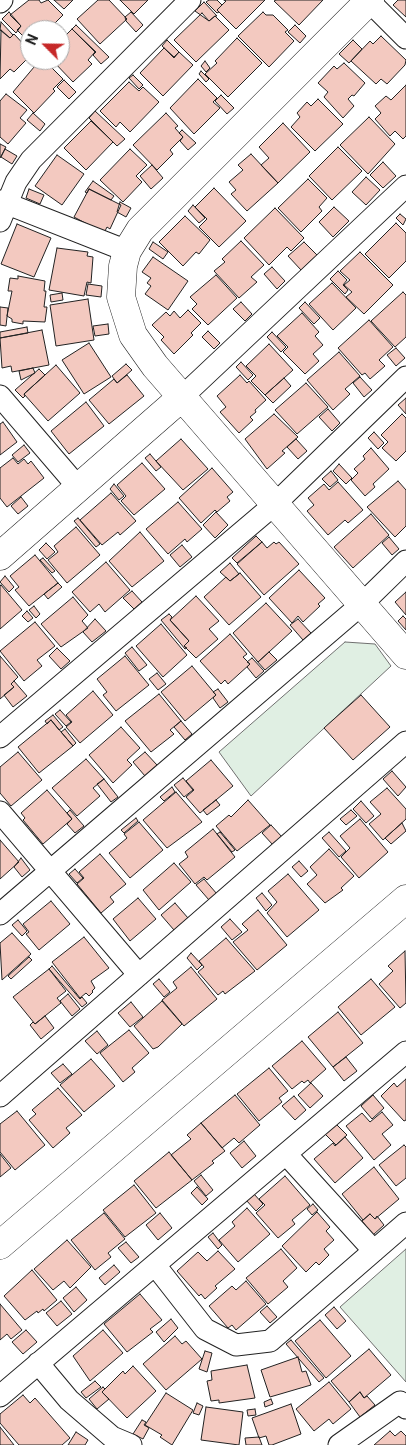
<!DOCTYPE html>
<html>
<head>
<meta charset="utf-8">
<style>
  body { margin:0 }
  #map { position:relative; width:406px; height:1445px; overflow:hidden; background:#fff; font-family:Roboto,sans-serif }
  canvas { display:block }
  .north { position:absolute; left:20px; top:20px; width:50px; height:50px; box-sizing:border-box; background:#fff; border:1px solid #a7a7a7; border-radius:50%; rotate:293deg; font-size:14px; font-weight:700; line-height:20px; text-align:center; color:#222 }
  .north::after { content:''; display:block; margin:auto; width:18px; height:22px; background:#c62828; clip-path:polygon(50% 0,100% 100%,50% 72%,0 100%) }
</style>
</head>
<body>
<div id="map">
<canvas width="406" height="1445"></canvas>
<div class="north">N</div>
</div>
<script>
const c = document.querySelector('canvas').getContext('2d');
c.lineJoin = 'round';
function fill(path, color) { c.fillStyle = color; c.fill(path, 'evenodd'); }
const shape = rows => new Path2D(rows.map(r => 'M' + r).join(''));
function stroke(path, color, width, dash) { c.strokeStyle = color; c.lineWidth = width; c.lineCap = dash ? 'butt' : 'round'; c.setLineDash(dash || []); c.stroke(path); }
const green = shape([
  [345,642,375,644,391,666,251,796,219,752,345,642],
  [406,1249,406,1382,340,1307,406,1249]
]);
fill(green, '#e0efe3');
stroke(green, '#6f6f6f', 1);
const building = shape([
  [29,0,39,0,41,3,48,0,63,15,48,30,30,30,30,43,17,30,21,26,10,15,29,0],
  [54,0,73,0,64,9,54,0],
  [98,0,109,0,127,19,100,44,77,19,98,0],
  [120,0,148,0,134,14,120,0],
  [209,0,217,0,222,5,217,10,219,12,217,13,206,2,209,0],
  [224,0,265,0,236,29,217,10,226,1,224,0],
  [276,0,323,0,299,25,274,1,276,0],
  [398,0,406,0,406,17,393,5,398,0],
  [204,2,217,16,215,16,209,21,195,11,204,2],
  [9,12,21,26,16,33,2,19,9,12],
  [131,12,143,25,136,32,126,21,125,17,131,12],
  [263,12,266,15,273,15,288,30,285,32,294,41,269,67,238,36,263,12],
  [202,13,209,21,215,16,229,30,196,62,174,40,202,13],
  [1,22,13,35,10,38,0,30,1,22],
  [76,25,109,57,101,64,93,55,96,52,72,29,76,25],
  [295,25,306,36,300,43,288,32,295,25],
  [72,29,95,52,88,60,92,64,73,82,52,60,60,60,60,41,72,29],
  [1,30,10,38,14,34,28,49,25,52,29,57,14,72,10,69,0,79,1,30],
  [381,36,406,60,405,65,387,84,381,79,376,84,351,61,370,41,373,44,381,36],
  [237,38,262,63,228,97,205,74,217,63,215,61,237,38],
  [167,40,179,52,174,57,162,46,167,40],
  [353,40,362,49,349,63,339,54,353,40],
  [164,48,174,58,179,52,193,65,163,96,140,73,164,48],
  [40,60,44,60,63,79,53,89,55,91,34,113,13,92,40,60],
  [205,61,210,68,206,72,201,66,205,61],
  [344,63,365,83,354,96,352,95,348,99,354,106,343,118,324,97,328,92,318,83,334,66,337,69,344,63],
  [201,71,209,79,206,82,199,74,201,71],
  [133,75,143,85,139,89,129,78,133,75],
  [198,79,217,98,213,102,220,108,194,134,170,108,198,79],
  [64,80,76,92,69,99,57,87,64,80],
  [129,82,139,91,143,87,159,102,130,132,120,122,116,127,100,111,129,82],
  [406,85,406,136,403,139,395,131,390,136,375,119,381,113,375,106,386,96,391,100,406,85],
  [6,94,27,110,20,118,26,123,8,144,0,137,0,101,6,94],
  [221,95,234,108,227,114,215,101,221,95],
  [318,99,343,124,315,151,291,127,300,117,297,113,307,102,311,106,318,99],
  [95,111,125,139,117,146,89,118,95,111],
  [33,113,45,124,40,131,27,120,33,113],
  [166,113,178,126,175,128,183,137,170,150,173,154,157,170,133,145,166,113],
  [369,117,395,144,368,174,340,145,369,117],
  [91,121,113,142,86,170,64,148,91,121],
  [283,123,310,152,278,183,261,165,269,158,259,147,283,123],
  [182,130,196,143,188,150,180,141,183,137,179,133,182,130],
  [0,144,6,147,0,158,0,144],
  [338,147,362,171,332,200,309,176,338,147],
  [5,149,17,156,12,164,1,157,5,149],
  [130,149,147,165,136,176,142,182,123,202,100,180,130,149],
  [251,154,278,183,247,211,231,194,236,190,229,182,243,170,238,165,251,154],
  [57,155,84,174,62,205,35,186,57,155],
  [383,162,396,176,383,188,370,175,383,162],
  [152,165,163,178,151,189,140,176,152,165],
  [366,177,380,190,366,205,352,192,366,177],
  [308,179,327,198,319,207,322,211,301,232,278,208,308,179],
  [93,181,114,196,111,200,89,189,87,193,85,192,93,181],
  [214,188,246,221,219,247,199,227,207,219,195,207,214,188],
  [29,189,44,195,40,204,26,198,29,189],
  [89,189,121,205,110,229,107,227,104,233,74,217,89,189],
  [120,202,131,208,126,217,117,212,120,202],
  [193,205,205,218,199,223,188,211,193,205],
  [334,207,349,221,333,237,319,222,334,207],
  [275,208,304,238,291,251,287,247,269,265,244,238,275,208],
  [400,214,406,219,403,225,396,218,400,214],
  [185,216,210,240,199,254,196,252,183,266,159,242,185,216],
  [396,223,406,233,406,261,389,278,365,254,396,223],
  [17,224,51,238,34,277,1,264,17,224],
  [241,241,264,265,251,277,257,282,239,298,214,271,225,262,222,259,241,241],
  [153,242,168,252,163,259,149,249,153,242],
  [304,242,317,255,301,270,288,256,304,242],
  [57,248,88,252,87,256,93,257,91,283,87,282,84,296,49,290,57,248],
  [360,252,393,285,364,314,346,297,352,292,344,285,350,280,340,271,360,252],
  [153,257,188,281,168,310,145,294,151,286,147,283,151,278,142,272,153,257],
  [272,267,285,281,277,289,264,274,272,267],
  [338,271,347,280,343,285,348,290,345,294,330,279,338,271],
  [216,275,237,298,208,325,192,309,197,304,190,297,216,275],
  [18,276,45,281,44,291,46,291,44,307,47,307,45,322,23,321,23,324,12,322,12,319,7,316,12,291,8,291,10,278,18,279,18,276],
  [332,283,356,308,333,330,309,304,332,283],
  [88,284,102,286,101,297,86,295,88,284],
  [403,292,406,295,406,337,395,347,371,321,403,292],
  [62,293,63,300,51,302,50,295,62,293],
  [88,299,94,340,56,346,50,305,88,299],
  [241,302,252,314,245,321,233,309,241,302],
  [305,302,320,318,314,324,299,308,305,302],
  [0,307,8,308,6,326,0,325,0,307],
  [188,310,201,323,191,333,193,335,174,354,161,340,164,337,152,325,166,312,170,316,174,311,180,318,188,310],
  [302,313,319,332,315,336,323,345,313,354,319,361,305,374,283,352,288,347,277,336,302,313],
  [369,320,393,347,379,360,385,366,370,379,365,373,362,375,338,348,369,320],
  [108,324,109,334,95,336,93,326,108,324],
  [27,327,28,333,0,338,0,332,27,327],
  [42,330,49,365,12,372,11,366,2,368,0,338,42,330],
  [208,331,220,343,214,349,202,337,208,331],
  [272,332,286,347,281,352,267,337,272,332],
  [89,343,111,377,84,394,62,360,89,343],
  [269,344,293,370,265,395,251,381,256,376,246,366,269,344],
  [396,348,405,358,396,366,387,355,396,348],
  [339,352,360,376,345,389,350,394,333,410,307,380,339,352],
  [241,362,253,375,248,380,236,367,241,362],
  [126,364,132,370,117,383,112,376,126,364],
  [56,365,80,393,48,421,24,394,56,365],
  [33,368,35,373,21,380,19,371,33,368],
  [39,369,45,375,24,394,25,396,23,398,15,390,39,369],
  [127,375,144,396,109,424,89,400,114,379,117,383,127,375],
  [240,375,247,383,249,381,266,400,255,410,256,412,250,417,253,420,239,433,220,412,226,407,217,396,240,375],
  [360,377,372,390,364,397,353,383,360,377],
  [284,378,291,386,273,403,265,395,284,378],
  [306,383,328,407,297,434,275,410,306,383],
  [406,398,406,414,398,405,406,398],
  [86,402,104,426,69,454,51,431,86,402],
  [328,409,340,423,332,431,319,417,328,409],
  [274,414,298,437,282,451,285,453,267,469,245,439,274,414],
  [402,414,406,418,406,451,396,461,382,448,388,442,381,435,402,414],
  [3,422,17,442,0,455,0,424,3,422],
  [374,432,384,443,378,449,368,438,374,432],
  [181,439,208,469,183,490,156,461,181,439],
  [296,439,307,451,298,459,287,447,296,439],
  [24,445,30,453,18,462,12,455,24,445],
  [371,448,389,469,373,484,375,487,365,496,351,480,358,473,354,469,365,459,363,456,371,448],
  [150,454,161,467,156,471,145,458,150,454],
  [13,458,18,464,24,459,28,464,31,461,44,478,7,507,0,498,0,468,13,458],
  [142,463,165,489,134,515,121,501,126,496,117,485,142,463],
  [339,464,352,478,346,484,333,471,339,464],
  [212,468,233,492,227,497,230,501,217,512,215,510,201,523,179,498,212,468],
  [331,471,338,480,330,487,322,479,331,471],
  [398,481,406,490,406,526,395,537,367,507,398,481],
  [338,482,363,510,348,523,345,520,328,535,307,511,314,505,308,498,324,484,329,490,338,482],
  [114,484,124,496,119,500,110,489,114,484],
  [111,493,136,521,120,535,118,532,102,545,80,520,111,493],
  [21,497,28,506,18,514,11,506,21,497],
  [178,502,202,529,187,542,185,539,168,554,146,529,178,502],
  [216,512,228,525,215,538,203,525,216,512],
  [371,514,389,535,353,568,334,547,371,514],
  [78,518,100,544,96,547,74,521,78,518],
  [76,527,100,555,67,583,48,560,58,552,54,546,76,527],
  [140,532,164,561,132,587,109,561,140,532],
  [256,536,262,542,237,563,232,558,256,536],
  [389,537,399,549,392,555,382,543,389,537],
  [262,542,267,548,274,542,276,544,279,542,299,564,264,595,237,564,262,542],
  [46,543,55,552,47,559,39,550,46,543],
  [182,545,192,557,180,567,170,555,182,545],
  [35,555,58,583,29,606,15,590,19,587,10,576,35,555],
  [43,558,55,571,52,573,40,560,43,558],
  [106,562,130,590,105,612,99,604,90,612,72,592,106,562],
  [230,563,239,574,230,581,220,572,230,563],
  [299,570,325,598,318,604,320,606,303,622,298,616,292,623,269,598,299,570],
  [240,573,261,597,229,625,204,597,226,577,230,581,240,573],
  [5,576,14,587,9,592,0,582,5,576],
  [58,583,62,587,48,599,44,594,58,583],
  [1,585,22,610,0,629,0,586,1,585],
  [132,591,142,602,134,609,123,598,132,591],
  [406,592,406,615,395,602,406,592],
  [196,596,219,621,209,629,218,639,196,658,184,646,189,641,170,620,196,596],
  [73,597,88,615,82,621,88,628,61,647,41,624,73,597],
  [266,603,292,631,258,662,233,633,266,603],
  [34,606,40,614,36,618,29,610,34,606],
  [27,611,33,618,28,622,22,616,27,611],
  [169,614,172,617,170,620,189,641,184,646,187,648,185,649,161,620,169,614],
  [403,616,406,619,406,630,398,621,403,616],
  [95,619,106,631,92,642,83,632,95,619],
  [298,619,311,633,303,640,290,625,298,619],
  [35,622,55,646,37,660,42,666,24,681,0,651,35,622],
  [161,624,187,655,163,677,136,646,161,624],
  [230,634,247,654,243,657,250,664,228,684,225,680,221,684,200,661,230,634],
  [132,647,147,665,139,671,125,653,132,647],
  [57,648,70,661,61,669,49,656,57,648],
  [269,652,277,660,265,670,256,660,258,662,269,652],
  [0,656,18,677,11,684,14,687,0,699,0,656],
  [125,656,149,685,116,711,103,695,107,692,97,679,125,656],
  [252,658,264,671,256,678,247,667,250,664,247,662,252,658],
  [192,666,216,695,185,721,161,692,192,666],
  [157,673,166,684,158,690,149,679,157,673],
  [14,681,27,696,13,707,4,695,14,687,11,684,14,681],
  [218,689,228,702,220,708,213,698,216,695,213,692,218,689],
  [93,691,113,715,80,743,66,727,72,722,66,715,93,691],
  [159,694,181,721,170,730,174,734,151,752,125,721,159,694],
  [361,695,390,727,353,760,324,728,361,695],
  [60,710,71,722,66,726,55,714,60,710],
  [53,715,63,727,59,730,51,720,47,724,45,721,53,715],
  [51,720,73,746,39,773,18,747,51,720],
  [181,721,192,734,185,740,174,727,181,721],
  [121,727,140,748,127,760,132,765,113,783,89,755,121,727],
  [65,729,76,743,73,746,61,732,65,729],
  [18,752,42,780,11,806,0,793,0,767,18,752],
  [145,752,157,765,145,776,133,762,145,752],
  [86,759,104,779,93,788,100,796,77,816,52,788,86,759],
  [211,760,233,786,200,813,186,797,194,790,186,781,211,760],
  [392,771,406,787,398,796,383,779,392,771],
  [183,778,193,790,184,797,174,785,183,778],
  [104,779,118,797,111,802,97,784,104,779],
  [172,787,175,792,164,801,160,797,172,787],
  [387,788,406,809,406,819,383,840,369,824,381,814,370,802,387,788],
  [47,790,72,819,43,844,23,820,25,818,21,813,47,790],
  [176,792,202,822,167,848,143,820,176,792],
  [216,800,220,805,207,815,203,810,216,800],
  [248,800,270,825,237,851,216,826,229,815,231,817,248,800],
  [361,801,374,816,366,823,353,809,361,801],
  [70,810,84,826,75,833,67,824,72,819,67,813,70,810],
  [351,810,357,816,346,825,340,819,351,810],
  [136,818,138,821,124,833,121,830,136,818],
  [360,819,388,852,359,878,341,857,350,848,340,836,360,819],
  [139,822,163,850,130,878,109,853,127,838,124,834,139,822],
  [402,823,406,831,391,844,385,838,402,823],
  [271,825,282,837,273,845,262,833,271,825],
  [213,829,235,857,207,880,204,877,195,884,179,864,188,857,185,852,213,829],
  [220,832,235,850,232,852,217,834,220,832],
  [329,832,346,851,339,857,322,838,329,832],
  [0,840,19,862,0,879,0,840],
  [329,849,354,876,341,888,343,890,325,903,307,884,317,875,310,867,329,849],
  [100,854,126,884,110,897,114,902,101,913,77,884,84,878,79,872,100,854],
  [21,858,30,870,22,877,14,867,21,858],
  [299,861,308,871,301,877,292,867,299,861],
  [174,863,191,882,159,910,143,890,174,863],
  [75,869,83,878,77,883,69,874,75,869],
  [288,874,319,910,287,937,267,913,277,902,268,891,288,874],
  [204,879,217,894,209,900,196,885,204,879],
  [262,893,272,905,266,911,256,898,262,893],
  [138,898,156,919,130,941,113,919,138,898],
  [51,901,70,924,39,950,26,934,29,932,23,924,51,901],
  [175,903,188,918,174,930,161,915,175,903],
  [258,910,287,945,257,970,233,942,248,930,242,924,258,910],
  [230,919,242,932,232,940,221,927,230,919],
  [18,920,27,931,22,936,12,925,18,920],
  [12,933,31,954,2,980,0,943,12,933],
  [84,937,109,968,91,981,95,988,92,991,93,992,89,996,86,993,80,998,52,962,84,937],
  [226,938,255,971,225,994,223,991,218,995,198,972,204,967,199,961,226,938],
  [405,951,406,1003,400,1008,379,984,393,971,388,966,405,951],
  [191,953,202,965,197,970,187,958,191,953],
  [29,957,32,960,11,979,8,976,29,957],
  [52,966,80,999,82,997,87,1003,82,1007,49,969,52,966],
  [191,967,217,999,184,1026,162,1000,177,988,173,982,191,967],
  [49,969,66,991,57,998,61,1003,35,1024,13,997,49,969],
  [159,979,170,992,164,997,153,984,159,979],
  [371,979,395,1007,361,1035,338,1007,371,979],
  [68,994,80,1009,72,1016,60,1001,68,994],
  [162,1001,182,1024,158,1047,153,1049,134,1026,162,1001],
  [131,1002,143,1017,130,1027,118,1013,131,1002],
  [338,1012,363,1043,333,1067,308,1037,338,1012],
  [45,1016,54,1028,41,1039,30,1025,33,1022,35,1024,45,1016],
  [129,1030,149,1053,132,1068,135,1072,123,1082,100,1053,129,1030],
  [97,1031,108,1045,97,1054,85,1041,97,1031],
  [302,1041,326,1069,310,1083,308,1080,304,1083,302,1081,292,1089,272,1066,302,1041],
  [346,1057,357,1071,344,1081,333,1067,346,1057],
  [91,1059,115,1086,84,1112,60,1085,91,1059],
  [63,1064,72,1074,60,1083,51,1073,63,1064],
  [269,1068,288,1091,279,1098,282,1102,259,1121,237,1094,269,1068],
  [406,1079,406,1120,404,1121,381,1096,394,1083,397,1087,406,1079],
  [311,1083,323,1096,310,1108,298,1095,311,1083],
  [58,1088,82,1115,66,1128,70,1133,53,1148,29,1120,36,1114,32,1110,58,1088],
  [235,1095,260,1125,239,1143,234,1138,222,1148,201,1123,235,1095],
  [373,1095,384,1108,372,1119,361,1106,373,1095],
  [294,1096,306,1110,295,1120,282,1106,294,1096],
  [17,1111,45,1145,15,1170,0,1152,0,1124,17,1111],
  [382,1112,393,1125,382,1134,391,1145,374,1160,346,1126,362,1113,370,1122,382,1112],
  [201,1123,225,1151,212,1161,214,1163,192,1180,171,1155,191,1139,187,1135,201,1123],
  [336,1124,347,1135,336,1145,325,1134,336,1124],
  [345,1137,363,1158,335,1183,314,1159,333,1143,335,1146,345,1137],
  [244,1141,256,1156,242,1168,230,1153,244,1141],
  [404,1145,406,1147,406,1178,396,1186,379,1165,404,1145],
  [169,1152,192,1180,156,1208,134,1181,169,1152],
  [0,1154,11,1168,0,1177,0,1154],
  [374,1167,399,1199,375,1219,370,1214,363,1220,342,1194,374,1167],
  [201,1175,213,1190,206,1196,194,1181,201,1175],
  [285,1176,310,1205,292,1220,295,1224,278,1238,256,1213,265,1205,259,1199,285,1176],
  [134,1185,156,1213,125,1237,103,1210,134,1185],
  [197,1187,208,1199,202,1205,191,1193,197,1187],
  [254,1194,263,1204,256,1211,246,1200,254,1194],
  [313,1204,318,1210,312,1215,307,1209,313,1204],
  [247,1208,270,1234,238,1262,219,1240,235,1226,232,1222,247,1208],
  [317,1212,330,1227,326,1231,334,1240,324,1249,329,1255,319,1265,316,1262,306,1272,282,1246,317,1212],
  [104,1213,125,1239,108,1253,111,1257,95,1270,71,1240,104,1213],
  [160,1213,172,1228,158,1240,146,1225,160,1213],
  [370,1214,375,1219,377,1216,384,1225,373,1235,362,1221,370,1214],
  [213,1233,222,1245,218,1249,208,1237,213,1233],
  [67,1240,91,1267,70,1288,64,1281,53,1290,34,1269,67,1240],
  [126,1242,139,1257,131,1263,118,1248,126,1242],
  [281,1249,297,1268,283,1281,288,1287,268,1304,246,1278,281,1249],
  [218,1251,235,1269,215,1286,217,1288,205,1299,201,1294,199,1296,177,1271,198,1252,207,1261,218,1251],
  [114,1265,120,1272,105,1285,99,1278,114,1265],
  [32,1270,57,1300,44,1311,43,1309,38,1313,37,1311,25,1320,4,1296,32,1270],
  [246,1281,266,1304,236,1330,232,1325,228,1328,209,1306,232,1286,236,1290,246,1281],
  [76,1287,87,1300,74,1312,63,1298,76,1287],
  [140,1294,162,1320,150,1329,153,1332,127,1352,104,1324,140,1294],
  [61,1301,72,1314,57,1326,46,1313,61,1301],
  [0,1304,22,1330,11,1339,7,1334,0,1340,0,1304],
  [267,1306,277,1317,270,1323,260,1312,267,1306],
  [334,1307,346,1321,337,1329,325,1315,334,1307],
  [171,1319,178,1328,164,1342,156,1332,171,1319],
  [320,1320,351,1356,326,1378,295,1341,320,1320],
  [26,1330,37,1342,23,1354,12,1342,26,1330],
  [103,1330,123,1353,90,1381,73,1356,103,1330],
  [175,1336,182,1344,186,1341,202,1359,166,1390,143,1364,175,1336],
  [291,1340,324,1378,319,1382,286,1344,291,1340],
  [369,1349,391,1375,364,1398,360,1392,349,1402,331,1381,369,1349],
  [205,1351,212,1353,207,1372,199,1369,205,1351],
  [298,1357,302,1372,306,1371,311,1385,270,1397,261,1370,298,1357],
  [247,1365,255,1398,219,1403,219,1400,211,1401,207,1381,212,1380,211,1371,247,1365],
  [133,1366,156,1391,127,1418,102,1392,123,1371,125,1374,133,1366],
  [95,1381,101,1387,86,1398,81,1392,95,1381],
  [329,1382,351,1409,333,1424,329,1419,314,1431,296,1409,329,1382],
  [103,1387,105,1389,102,1392,109,1399,97,1409,89,1399,103,1387],
  [360,1392,364,1398,367,1396,375,1405,360,1417,349,1402,360,1392],
  [166,1393,193,1410,172,1445,160,1437,162,1435,145,1425,166,1393],
  [23,1395,30,1403,35,1398,70,1438,62,1445,19,1445,0,1423,0,1414,23,1395],
  [271,1399,273,1404,265,1407,264,1402,271,1399],
  [197,1403,203,1406,199,1415,193,1413,197,1403],
  [291,1404,301,1434,272,1445,269,1445,266,1436,259,1438,252,1418,291,1404],
  [206,1407,243,1412,239,1445,201,1440,206,1407],
  [255,1409,256,1415,248,1416,247,1410,255,1409],
  [142,1420,146,1422,144,1425,149,1428,143,1439,133,1434,142,1420],
  [0,1427,14,1445,0,1445,0,1427],
  [390,1431,395,1436,401,1431,406,1436,406,1445,374,1445,390,1431],
  [76,1432,88,1440,85,1445,68,1445,76,1432],
  [259,1437,262,1445,246,1445,245,1438,259,1437]
]);
fill(building, '#f3c9c0');
stroke(building, '#222', 1);
const street = shape([
  [368,0,406,38],
  [0,2,2,0],
  [0,201,127,251],
  [0,221,16,182,31,160,190,0],
  [0,396,78,487],
  [182,397,406,186],
  [0,737,275,504,406,377],
  [0,812,139,975],
  [0,914,362,604,406,561],
  [0,1096,406,742],
  [286,1154,374,1251],
  [155,1265,205,1329,236,1345,270,1341,406,1223],
  [38,1363,69,1400,112,1437,131,1445],
  [0,1396,406,1052],
  [339,1445,400,1402,406,1408]
]);
const secondary = shape([
  [370,0,140,230,127,251,123,266,121,297,133,335,155,366,406,655],
  [0,556,182,397],
  [0,1245,406,899]
]);
stroke(street, '#222', 23);
stroke(secondary, '#222', 29);
stroke(street, '#fff', 21);
stroke(secondary, '#fff', 28);
</script>
</body>
</html>
